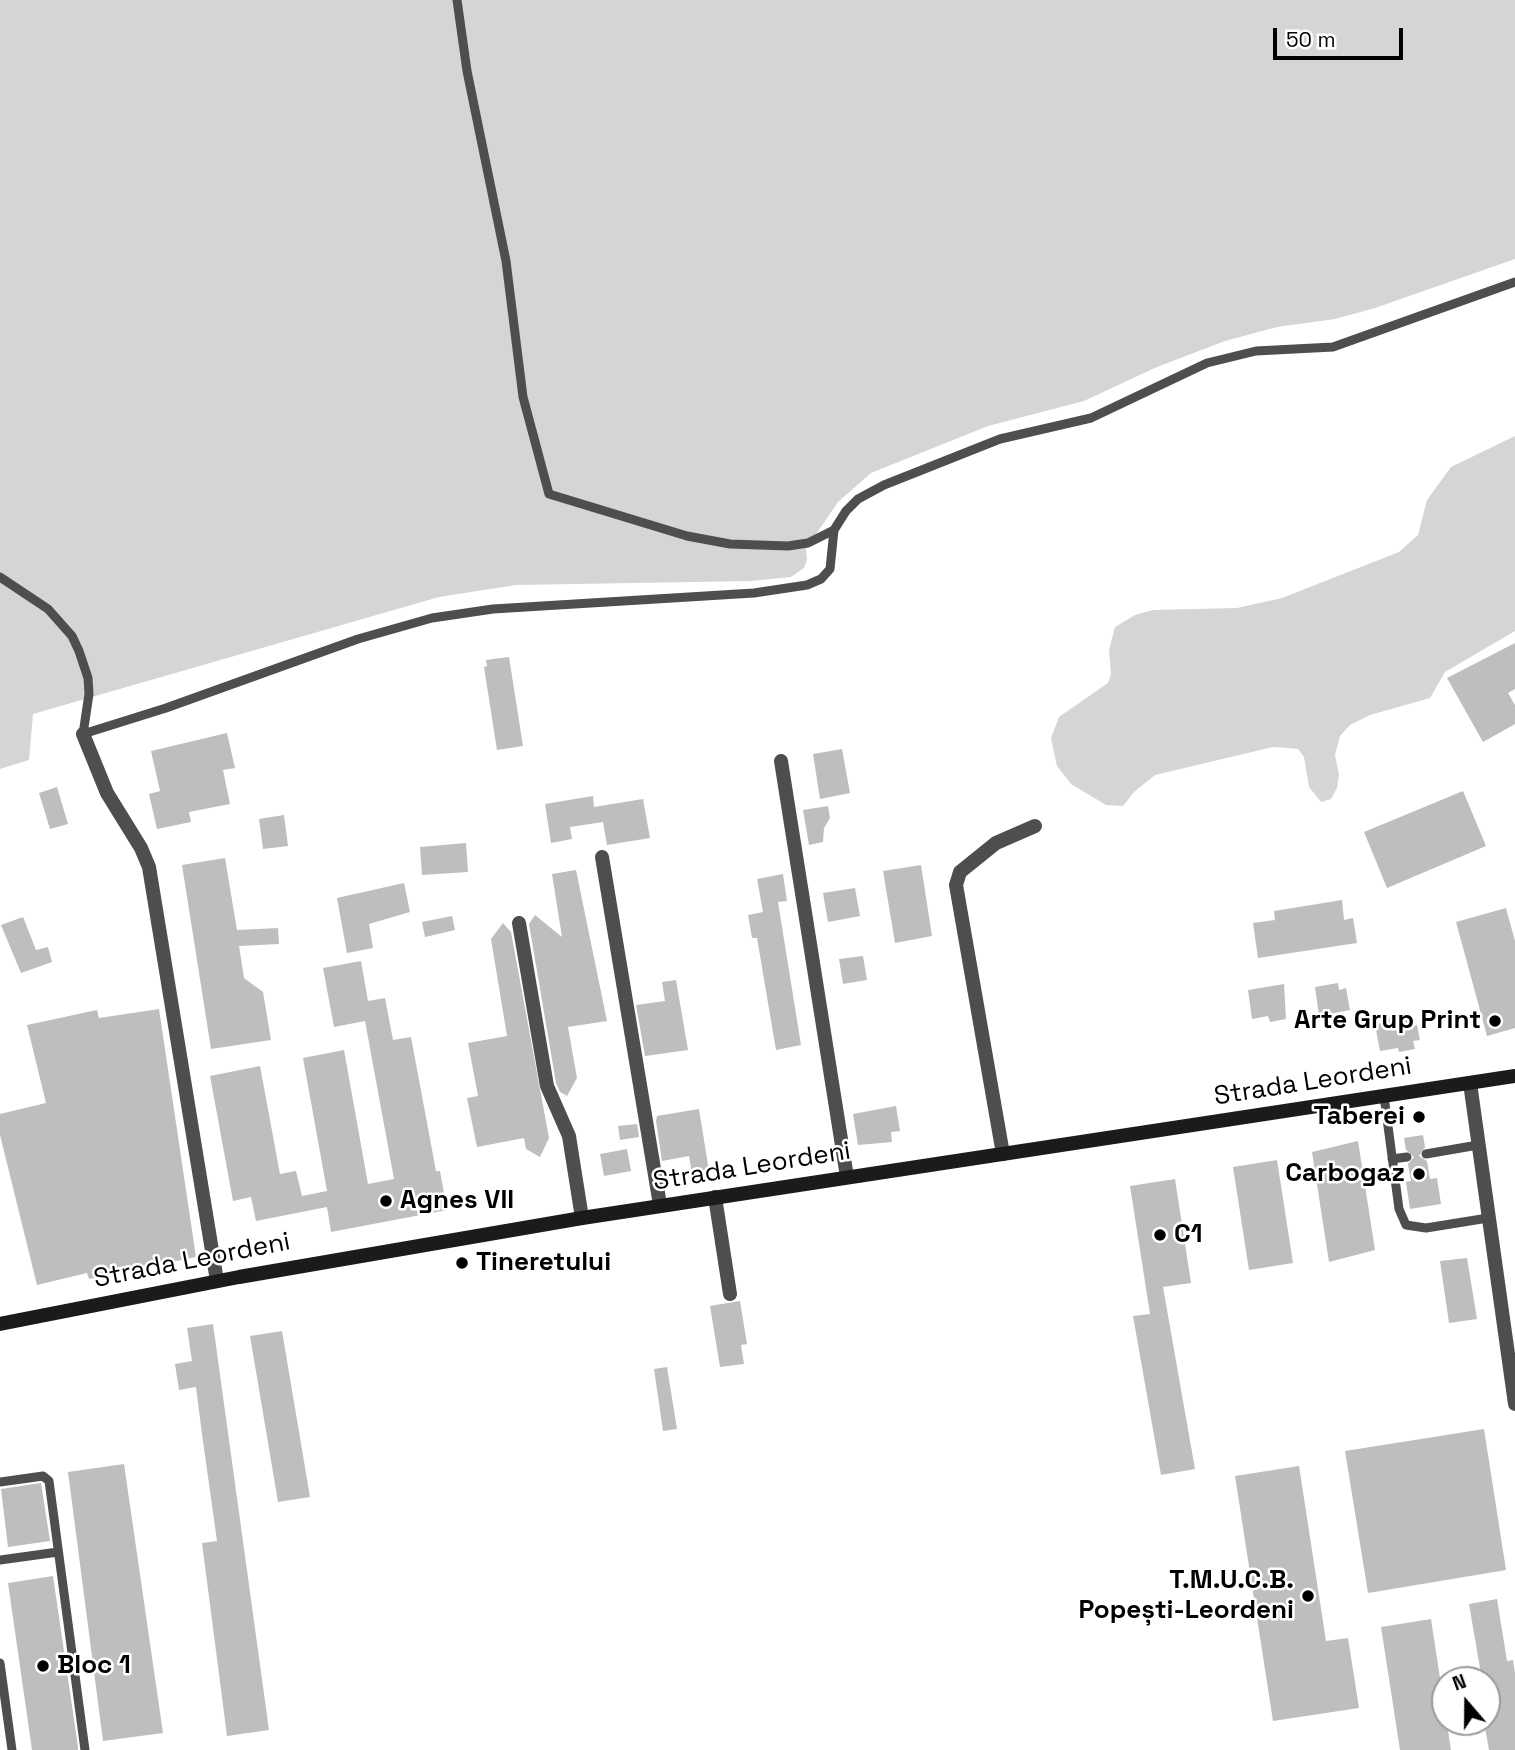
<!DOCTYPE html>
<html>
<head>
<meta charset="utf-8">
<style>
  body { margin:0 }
  #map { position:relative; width:1515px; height:1750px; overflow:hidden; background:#fff; font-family:"Space Grotesk",sans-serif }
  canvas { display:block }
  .north { position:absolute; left:1431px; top:1666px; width:70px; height:70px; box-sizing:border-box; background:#fff; border:2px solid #999; border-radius:50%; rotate:340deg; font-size:19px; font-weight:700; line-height:28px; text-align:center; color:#000 }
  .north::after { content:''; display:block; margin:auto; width:24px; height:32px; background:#000; clip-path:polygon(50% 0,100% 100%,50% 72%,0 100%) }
  .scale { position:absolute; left:1273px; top:28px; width:130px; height:32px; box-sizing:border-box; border:4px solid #000; border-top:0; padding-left:9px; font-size:21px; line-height:24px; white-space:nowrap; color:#000; -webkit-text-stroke:5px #fff; paint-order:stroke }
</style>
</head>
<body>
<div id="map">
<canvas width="1515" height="1750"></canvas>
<div class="north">N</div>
<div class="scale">50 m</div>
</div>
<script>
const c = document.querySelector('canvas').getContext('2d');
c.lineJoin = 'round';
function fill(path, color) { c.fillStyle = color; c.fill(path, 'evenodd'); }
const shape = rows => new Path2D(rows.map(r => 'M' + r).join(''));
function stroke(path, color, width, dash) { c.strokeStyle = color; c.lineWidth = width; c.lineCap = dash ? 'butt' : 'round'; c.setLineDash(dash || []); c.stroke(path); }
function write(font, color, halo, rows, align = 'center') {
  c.font = font + ' "Space Grotesk",sans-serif'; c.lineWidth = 5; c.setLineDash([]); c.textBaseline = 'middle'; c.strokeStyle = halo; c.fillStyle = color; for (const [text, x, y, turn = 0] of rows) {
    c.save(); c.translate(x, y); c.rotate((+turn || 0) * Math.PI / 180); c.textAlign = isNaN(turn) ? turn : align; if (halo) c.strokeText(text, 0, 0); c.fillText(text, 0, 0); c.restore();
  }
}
fill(shape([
  [0,0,1515,0,1515,259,1375,308,1335,319,1277,327,1225,341,1157,367,1084,401,988,426,871,473,838,502,806,549,807,560,804,568,791,577,751,581,516,585,439,597,33,714,29,760,0,769],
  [1515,436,1515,631,1445,672,1430,698,1370,715,1350,725,1340,736,1335,755,1339,775,1337,788,1331,799,1321,802,1309,787,1304,757,1298,749,1288,748,1273,747,1155,775,1134,792,1123,806,1106,805,1071,784,1057,766,1051,738,1059,717,1108,683,1111,674,1109,650,1115,627,1135,615,1153,610,1237,608,1282,598,1399,552,1418,535,1427,500,1451,467]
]), '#d5d5d5');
fill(shape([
  [1515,643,1515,689,1508,693,1515,705,1515,724,1483,742,1447,678],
  [509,657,523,746,497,750,484,667,487,666,486,660],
  [227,733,235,768,223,770,230,804,189,812,191,822,157,829,149,794,160,791,151,751],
  [842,749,850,793,820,799,813,754],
  [57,787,68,824,50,829,39,793],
  [1463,791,1486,846,1387,888,1364,832],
  [593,796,594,807,643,799,650,838,607,845,603,822,570,827,572,839,551,843,545,804],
  [828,806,830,818,824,828,823,842,809,845,803,810],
  [284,815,288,846,263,849,259,819],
  [466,843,468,872,422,875,420,847],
  [225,858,237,930,278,928,279,944,239,946,244,978,263,992,271,1040,211,1049,182,865],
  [921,865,932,936,895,943,883,871],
  [576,870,607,1021,568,1027,577,1078,567,1096,560,1092,556,1083,529,924,535,915,562,937,552,874],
  [783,874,787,901,778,902,801,1045,776,1050,757,938,752,938,748,915,763,912,757,879],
  [404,883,410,912,369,924,373,948,347,953,337,898],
  [855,888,860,916,828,922,823,893],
  [1342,900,1344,920,1353,918,1357,943,1258,958,1253,923,1275,920,1274,911],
  [1506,908,1515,941,1515,1028,1487,1036,1456,922],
  [452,916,455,930,425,937,422,922],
  [23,917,36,950,48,947,52,962,21,973,1,925],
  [503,923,511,932,549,1138,540,1157,526,1149,524,1138,477,1147,467,1098,478,1096,468,1043,507,1036,491,939],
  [863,956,867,980,843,984,839,959],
  [361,961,368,1001,385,998,393,1040,411,1037,436,1171,440,1171,447,1210,331,1232,327,1207,256,1221,251,1197,233,1201,210,1076,260,1066,280,1174,296,1171,302,1196,327,1191,303,1058,344,1050,368,1184,394,1179,365,1021,334,1027,323,968],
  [676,980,688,1050,645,1056,636,1005,665,1001,662,982],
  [1338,983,1339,990,1346,988,1350,1010,1319,1016,1315,987],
  [1284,984,1286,1019,1270,1022,1268,1016,1252,1019,1248,990],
  [159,1009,196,1257,89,1279,87,1273,37,1285,0,1135,0,1114,46,1103,27,1025,97,1010,99,1018],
  [1398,1016,1399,1021,1410,1019,1412,1026,1417,1025,1420,1040,1413,1041,1415,1049,1399,1052,1398,1048,1380,1051,1375,1025,1381,1023,1380,1019],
  [896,1106,900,1131,891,1132,892,1142,858,1145,853,1114],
  [699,1109,709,1171,692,1174,689,1156,662,1161,656,1121,657,1116],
  [637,1124,639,1137,620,1140,618,1126],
  [1423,1135,1425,1147,1419,1156,1427,1161,1430,1179,1437,1178,1441,1204,1410,1209,1406,1182,1411,1181,1408,1164,1414,1157,1406,1150,1404,1138],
  [1358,1141,1375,1250,1329,1262,1312,1152],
  [627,1149,631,1171,604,1176,600,1154],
  [1277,1160,1293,1263,1249,1270,1233,1167],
  [1175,1179,1191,1283,1163,1287,1195,1469,1161,1475,1133,1316,1150,1314,1130,1186],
  [1467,1258,1477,1319,1449,1323,1440,1261],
  [740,1301,747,1344,741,1345,744,1364,720,1367,710,1306],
  [213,1324,269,1730,227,1736,202,1543,217,1541,202,1434,196,1387,179,1390,175,1364,192,1361,187,1328],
  [282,1331,310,1497,278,1502,250,1336],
  [667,1367,677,1429,663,1431,654,1369],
  [1484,1429,1506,1570,1368,1593,1345,1451],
  [124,1464,163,1733,103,1741,68,1472],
  [1299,1466,1326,1641,1348,1638,1359,1708,1273,1721,1235,1476],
  [41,1483,50,1541,8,1547,1,1489],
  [53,1576,78,1747,78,1750,32,1750,8,1583],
  [1497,1599,1507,1661,1513,1660,1515,1673,1515,1750,1489,1750,1484,1722,1487,1722,1487,1680,1482,1680,1469,1604],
  [1431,1619,1451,1750,1400,1750,1381,1627]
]), '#bebebe');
stroke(shape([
  [457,0,467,71,506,261,523,397,549,494,687,536,730,544,788,546,808,543,834,530],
  [0,577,48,609,72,636,79,651,88,678,89,694,83,734,166,708,358,639,432,618,493,609,754,593,807,585,821,579,830,569,834,530,846,511,858,499,884,485,1000,439,1091,418,1207,363,1256,351,1333,347,1515,282],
  [1384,1096,1399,1209,1406,1225,1426,1228,1488,1218],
  [1426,1154,1478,1145],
  [1392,1159,1407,1157],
  [0,1482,43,1476,49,1481,85,1750],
  [0,1560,58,1552],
  [0,1663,12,1750]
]), '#4e4e4e', 9);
stroke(shape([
  [83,734,107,793,141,848,149,867,217,1281],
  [781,761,847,1177],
  [602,857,660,1205],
  [519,923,547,1086,569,1136,582,1218],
  [1470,1083,1515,1404],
  [1003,1154,956,885,960,872,996,843,1035,826],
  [715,1197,730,1294]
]), '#4e4e4e', 14);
stroke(shape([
  [0,1324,239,1277,582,1218,1515,1076]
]), '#1b1b1b', 14);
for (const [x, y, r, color] of [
  [1495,1021,7,"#000"],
  [1419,1117,7,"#000"],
  [1419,1174,7,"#000"],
  [386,1201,7,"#000"],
  [1160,1235,7,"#000"],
  [462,1263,7,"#000"],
  [1308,1596,7,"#000"],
  [43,1666,7,"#000"]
]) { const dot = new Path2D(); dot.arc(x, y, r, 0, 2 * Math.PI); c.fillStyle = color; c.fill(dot); stroke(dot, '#fff', 2.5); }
write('bold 26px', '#000', '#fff', [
  ["Arte Grup Print",1481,1021],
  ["Taberei",1405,1117],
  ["Carbogaz",1405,1174],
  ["Agnes VII",400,1201,"left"],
  ["C1",1174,1235,"left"],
  ["Tineretului",476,1263,"left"],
  ["T.M.U.C.B.",1294,1581],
  ["Popești-Leordeni",1294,1611],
  ["Bloc 1",57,1666,"left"]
], 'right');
write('26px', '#000', '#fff', [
  ["Strada Leordeni",1313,1082,-9],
  ["Strada Leordeni",752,1167,-9],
  ["Strada Leordeni",192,1261,-11]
]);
</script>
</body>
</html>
